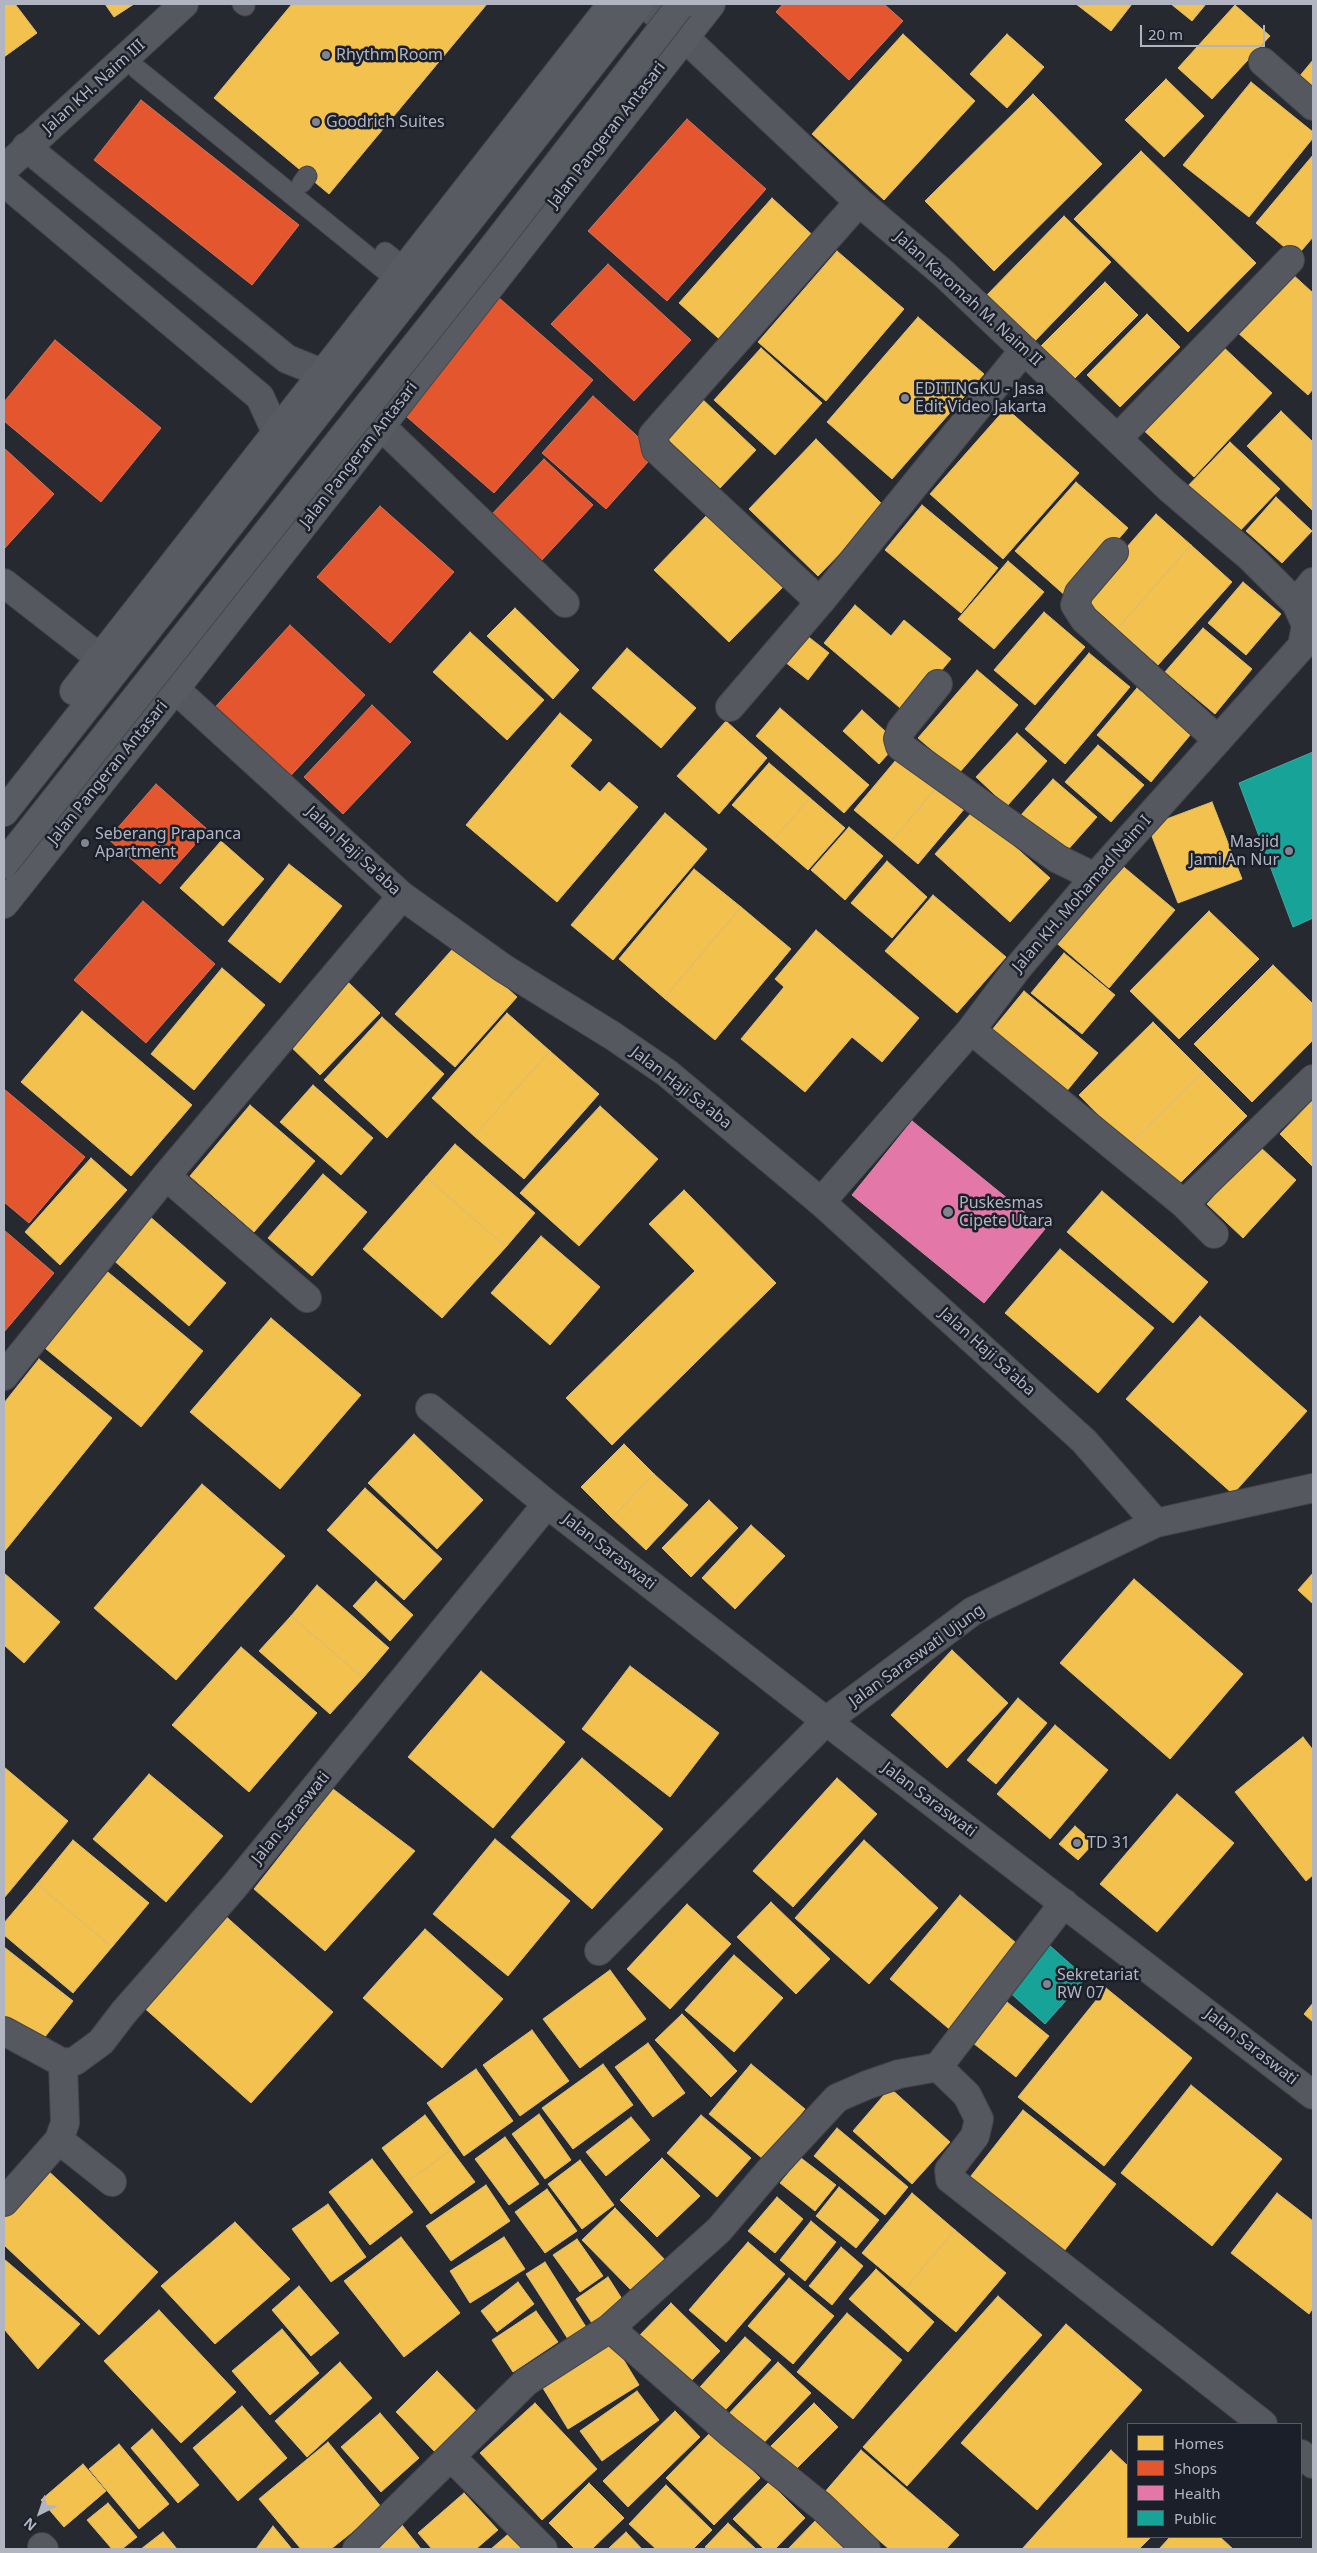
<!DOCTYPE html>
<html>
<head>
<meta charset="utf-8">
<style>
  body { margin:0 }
  #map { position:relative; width:1317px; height:2553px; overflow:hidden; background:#272930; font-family:"Noto Sans",sans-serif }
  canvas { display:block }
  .frame { position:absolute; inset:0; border:5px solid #b1b5c2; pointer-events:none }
  .legend { position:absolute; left:1127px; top:2423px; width:175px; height:115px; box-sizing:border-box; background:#1b1f2a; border:1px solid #575b67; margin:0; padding:6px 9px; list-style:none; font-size:15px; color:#b1b5c2 }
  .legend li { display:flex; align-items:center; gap:10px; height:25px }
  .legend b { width:25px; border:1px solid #575b67 }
  .north { position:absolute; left:15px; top:2488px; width:50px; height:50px; -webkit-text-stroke:4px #1b1f2a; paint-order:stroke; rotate:221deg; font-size:14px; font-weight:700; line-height:20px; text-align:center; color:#b1b5c2 }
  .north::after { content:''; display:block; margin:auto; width:18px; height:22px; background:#b1b5c2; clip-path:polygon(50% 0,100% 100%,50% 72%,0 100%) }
  .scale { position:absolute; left:1140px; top:25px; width:125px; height:22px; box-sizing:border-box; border:2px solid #b1b5c2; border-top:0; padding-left:6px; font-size:15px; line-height:18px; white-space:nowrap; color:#b1b5c2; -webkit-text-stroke:4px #1b1f2a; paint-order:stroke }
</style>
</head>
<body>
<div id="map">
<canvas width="1317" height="2553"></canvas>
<div class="frame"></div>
<ul class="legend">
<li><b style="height:14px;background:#f2c14e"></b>Homes</li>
<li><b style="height:14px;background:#e4572e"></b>Shops</li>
<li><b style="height:14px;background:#e377a8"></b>Health</li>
<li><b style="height:14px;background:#17a398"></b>Public</li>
</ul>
<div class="north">N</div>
<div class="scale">20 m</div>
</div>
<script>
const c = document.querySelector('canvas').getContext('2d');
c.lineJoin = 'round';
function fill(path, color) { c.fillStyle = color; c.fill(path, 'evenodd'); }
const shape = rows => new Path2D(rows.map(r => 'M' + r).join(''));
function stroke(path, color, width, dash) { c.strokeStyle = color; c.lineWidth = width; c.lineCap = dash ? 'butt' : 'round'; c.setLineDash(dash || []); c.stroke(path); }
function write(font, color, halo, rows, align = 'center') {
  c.font = font + ' "Noto Sans",sans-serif'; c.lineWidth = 5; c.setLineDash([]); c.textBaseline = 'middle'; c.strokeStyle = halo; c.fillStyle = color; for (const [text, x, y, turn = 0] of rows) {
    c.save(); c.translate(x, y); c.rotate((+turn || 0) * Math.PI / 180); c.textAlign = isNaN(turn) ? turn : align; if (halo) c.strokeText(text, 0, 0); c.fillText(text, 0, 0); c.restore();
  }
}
const homes = shape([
  [4,4,15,4,37,33,4,57,4,4],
  [105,4,134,4,114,17,105,4],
  [292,4,487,4,329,194,214,98,292,4],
  [1076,4,1132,4,1111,31,1076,4],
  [1171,4,1206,4,1192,21,1171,4],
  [1235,5,1270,36,1212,99,1178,68,1235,5],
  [903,34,975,101,884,200,812,134,903,34],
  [1007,34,1044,67,1007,108,970,74,1007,34],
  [1313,60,1313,99,1294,83,1313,60],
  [1166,79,1204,116,1164,157,1125,120,1166,79],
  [1251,82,1313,132,1313,138,1249,217,1183,165,1251,82],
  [1033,94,1102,164,994,271,925,201,1033,94],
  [1141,151,1256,263,1188,332,1074,219,1141,151],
  [1313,155,1313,237,1296,257,1256,223,1313,155],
  [772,198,819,241,726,345,679,303,772,198],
  [1064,216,1111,262,1032,344,984,298,1064,216],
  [837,251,904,309,826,401,758,342,837,251],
  [1290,272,1313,293,1313,389,1308,395,1237,332,1290,272],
  [1105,282,1138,315,1070,383,1037,350,1105,282],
  [1147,314,1180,347,1120,407,1087,375,1147,314],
  [918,317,984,374,892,479,827,422,918,317],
  [1218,342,1272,393,1194,477,1139,426,1218,342],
  [761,348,822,403,775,455,714,400,761,348],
  [699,396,756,450,720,488,663,435,699,396],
  [1006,408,1079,473,1003,559,930,494,1006,408],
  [1281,411,1313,442,1312,510,1247,446,1281,411],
  [816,439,885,507,818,576,749,509,816,439],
  [1230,442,1280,489,1234,537,1184,490,1230,442],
  [1076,482,1128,528,1068,598,1015,551,1076,482],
  [1276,497,1312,531,1282,563,1246,531,1276,497],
  [922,505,998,568,961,613,885,550,922,505],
  [708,514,783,587,729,642,654,570,708,514],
  [1156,514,1191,545,1117,629,1082,598,1156,514],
  [1191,545,1232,582,1158,665,1117,629,1191,545],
  [1008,561,1044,592,994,649,958,619,1008,561],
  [1243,582,1281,614,1246,655,1208,623,1243,582],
  [855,605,891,636,904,620,951,659,906,713,824,643,855,605],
  [515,608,579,670,553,699,487,636,515,608],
  [1044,612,1085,647,1035,705,994,670,1044,612],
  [1203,628,1252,669,1215,714,1165,672,1203,628],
  [801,631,829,653,808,680,780,658,801,631],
  [470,632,544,700,507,740,433,672,470,632],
  [627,648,696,708,661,748,592,688,627,648],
  [1089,653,1130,687,1065,764,1025,729,1089,653],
  [977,670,1018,705,959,773,918,738,977,670],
  [1137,688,1191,734,1151,782,1097,735,1137,688],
  [780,708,869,785,844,813,756,736,780,708],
  [862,710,898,743,879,764,843,731,862,710],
  [560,713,592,740,570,766,600,792,609,782,638,807,557,902,466,825,560,713],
  [726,721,767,758,719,814,677,776,726,721],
  [1017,733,1047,761,1007,806,976,777,1017,733],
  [1098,745,1144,785,1111,822,1065,782,1098,745],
  [901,754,938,786,891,841,854,810,901,754],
  [769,763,810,798,773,840,732,805,769,763],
  [1053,779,1097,817,1065,853,1021,815,1053,779],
  [938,786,965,808,918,864,891,841,938,786],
  [810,798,845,828,808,870,773,840,810,798],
  [1212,802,1242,879,1178,903,1148,826,1212,802],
  [974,810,1050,878,1010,922,935,854,974,810],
  [665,813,707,849,613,960,571,925,665,813],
  [849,827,883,856,845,900,811,870,849,827],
  [221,841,264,879,223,926,180,888,221,841],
  [887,861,927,897,892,938,851,903,887,861],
  [1119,863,1175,910,1109,988,1053,940,1119,863],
  [289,864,342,906,280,983,228,941,289,864],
  [694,869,741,907,664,998,619,959,694,869],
  [933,895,1006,957,957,1013,885,951,933,895],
  [741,907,791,949,715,1040,664,998,741,907],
  [1209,911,1259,959,1179,1039,1130,991,1209,911],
  [816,930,919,1018,882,1062,852,1037,805,1092,741,1039,784,987,775,979,816,930],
  [457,944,517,997,455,1067,395,1014,457,944],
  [1064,953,1115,995,1082,1034,1031,993,1064,953],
  [1273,965,1313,1004,1313,1040,1252,1102,1194,1044,1273,965],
  [222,968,265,1005,194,1090,151,1054,222,968],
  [347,981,380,1013,320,1075,287,1043,347,981],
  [1024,991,1098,1053,1061,1098,987,1036,1024,991],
  [82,1011,192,1105,131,1176,21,1082,82,1011],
  [507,1013,550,1051,474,1136,432,1098,507,1013],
  [382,1017,444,1074,387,1138,324,1080,382,1017],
  [1153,1022,1203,1072,1129,1146,1079,1095,1153,1022],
  [550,1051,599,1094,524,1179,474,1136,550,1051],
  [1203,1072,1247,1116,1173,1190,1129,1146,1203,1072],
  [313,1085,373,1138,341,1175,280,1122,313,1085],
  [1313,1100,1313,1167,1280,1134,1313,1100],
  [250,1105,315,1161,254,1232,190,1176,250,1105],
  [600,1106,658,1159,579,1246,520,1193,600,1106],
  [455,1144,535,1213,506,1247,426,1177,455,1144],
  [1259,1146,1296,1180,1243,1238,1207,1204,1259,1146],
  [91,1158,127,1190,60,1265,25,1232,91,1158],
  [323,1174,367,1212,312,1276,268,1238,323,1174],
  [426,1177,506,1247,442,1318,363,1249,426,1177],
  [684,1190,776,1283,612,1445,566,1398,695,1271,649,1224,684,1190],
  [1102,1191,1208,1282,1173,1323,1067,1232,1102,1191],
  [148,1215,226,1283,189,1326,111,1258,148,1215],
  [541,1236,600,1287,550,1345,491,1293,541,1236],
  [1060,1249,1154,1328,1098,1393,1005,1313,1060,1249],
  [103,1268,203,1351,141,1427,40,1344,103,1268],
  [1200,1316,1307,1411,1233,1494,1126,1399,1200,1316],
  [271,1318,361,1395,280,1489,190,1412,271,1318],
  [39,1359,112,1418,4,1552,4,1403,39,1359],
  [414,1434,483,1500,437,1549,368,1483,414,1434],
  [624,1444,654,1474,612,1518,581,1487,624,1444],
  [654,1474,688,1505,646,1550,612,1518,654,1474],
  [202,1484,285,1556,176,1680,94,1608,202,1484],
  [365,1488,442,1559,404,1600,327,1530,365,1488],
  [709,1500,738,1528,691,1577,662,1548,709,1500],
  [751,1525,785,1556,735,1609,702,1578,751,1525],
  [4,1573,60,1622,24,1663,4,1645,4,1573],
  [1313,1573,1313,1604,1298,1590,1313,1573],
  [1134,1579,1243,1674,1170,1759,1060,1663,1134,1579],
  [376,1581,413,1615,390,1641,353,1606,376,1581],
  [317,1585,389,1648,363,1678,291,1616,317,1585],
  [291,1616,363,1678,330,1714,259,1651,291,1616],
  [241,1647,317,1713,249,1792,172,1725,241,1647],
  [952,1650,1008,1703,947,1768,891,1715,952,1650],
  [630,1666,719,1733,670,1797,582,1729,630,1666],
  [481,1671,565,1742,493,1828,408,1757,481,1671],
  [1018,1698,1047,1723,996,1784,967,1760,1018,1698],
  [1055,1725,1108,1770,1050,1839,997,1794,1055,1725],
  [1303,1737,1313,1750,1313,1875,1306,1881,1235,1792,1303,1737],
  [582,1758,663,1829,592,1909,511,1837,582,1758],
  [4,1767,68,1821,4,1898,4,1767],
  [149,1774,223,1836,166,1902,93,1839,149,1774],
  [837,1778,877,1814,793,1907,753,1871,837,1778],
  [333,1789,415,1851,325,1951,254,1889,333,1789],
  [1177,1794,1234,1843,1157,1932,1100,1884,1177,1794],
  [1075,1826,1094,1843,1078,1860,1059,1844,1075,1826],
  [495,1839,570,1901,508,1976,433,1914,495,1839],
  [73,1840,149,1903,112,1947,37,1884,73,1840],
  [864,1840,938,1908,869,1984,795,1918,864,1840],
  [37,1884,112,1947,73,1993,4,1935,4,1923,37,1884],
  [960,1895,1023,1949,954,2033,890,1979,960,1895],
  [771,1902,830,1959,796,1994,737,1937,771,1902],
  [687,1904,731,1944,670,2009,627,1969,687,1904],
  [222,1913,333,2012,251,2103,141,2005,222,1913],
  [425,1929,503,1999,442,2068,363,1998,425,1929],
  [4,1947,73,2001,37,2047,4,2021,4,1947],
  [734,1955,783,1998,734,2052,685,2010,734,1955],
  [610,1970,646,2019,580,2068,543,2019,610,1970],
  [1106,1988,1192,2058,1104,2166,1018,2097,1106,1988],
  [1007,2002,1049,2036,1016,2077,973,2043,1007,2002],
  [1313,2003,1313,2022,1304,2014,1313,2003],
  [682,2014,737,2071,711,2097,655,2040,682,2014],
  [532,2030,569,2081,520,2116,483,2065,532,2030],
  [648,2043,685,2093,653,2117,615,2067,648,2043],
  [603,2064,633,2105,573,2149,542,2108,603,2064],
  [751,2064,805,2109,763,2159,709,2114,751,2064],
  [476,2069,513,2121,464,2156,427,2103,476,2069],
  [1191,2085,1282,2159,1212,2246,1121,2173,1191,2085],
  [890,2088,950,2142,912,2184,853,2131,890,2088],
  [1023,2110,1116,2184,1061,2255,967,2181,1023,2110],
  [539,2114,571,2160,545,2179,512,2134,539,2114],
  [425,2115,451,2150,407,2182,382,2148,425,2115],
  [701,2115,751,2158,717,2197,667,2153,701,2115],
  [631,2117,650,2140,606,2176,586,2152,631,2117],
  [837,2128,908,2187,885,2215,814,2156,837,2128],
  [505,2137,539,2184,509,2205,475,2159,505,2137],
  [451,2150,475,2182,431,2214,407,2182,451,2150],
  [662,2158,700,2196,657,2237,620,2200,662,2158],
  [801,2158,836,2185,815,2211,780,2183,801,2158],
  [372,2159,413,2212,370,2245,329,2192,372,2159],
  [580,2160,614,2205,582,2229,548,2184,580,2160],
  [45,2168,158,2272,99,2335,4,2245,4,2212,45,2168],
  [486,2185,510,2221,451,2261,426,2226,486,2185],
  [839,2187,879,2220,856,2248,816,2216,839,2187],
  [547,2189,577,2231,545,2253,515,2212,547,2189],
  [912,2193,955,2230,905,2289,862,2253,912,2193],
  [1277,2193,1313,2221,1313,2308,1309,2314,1231,2253,1277,2193],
  [777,2197,803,2219,775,2253,748,2231,777,2197],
  [328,2204,366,2257,331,2282,292,2229,328,2204],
  [615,2208,668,2263,635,2294,582,2240,615,2208],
  [811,2221,836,2242,805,2281,780,2260,811,2221],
  [235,2222,290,2279,215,2344,161,2286,235,2222],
  [955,2230,1006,2273,956,2332,905,2289,955,2230],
  [401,2237,460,2313,404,2357,344,2281,401,2237],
  [504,2237,525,2269,470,2303,450,2271,504,2237],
  [577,2239,603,2276,580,2292,553,2255,577,2239],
  [748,2242,785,2274,726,2342,689,2310,748,2242],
  [841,2247,863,2266,832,2305,809,2286,841,2247],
  [4,2259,80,2324,38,2369,4,2329,4,2259],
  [545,2262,586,2327,568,2339,526,2274,545,2262],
  [876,2269,934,2322,908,2352,849,2299,876,2269],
  [608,2277,624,2302,592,2323,576,2299,608,2277],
  [789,2278,834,2316,793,2364,748,2326,789,2278],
  [518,2282,534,2304,497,2332,481,2311,518,2282],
  [299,2286,339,2333,311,2356,272,2310,299,2286],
  [998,2296,1042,2335,907,2486,863,2447,998,2296],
  [671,2303,720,2351,689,2383,639,2336,671,2303],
  [159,2310,236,2392,181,2443,104,2361,159,2310],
  [536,2311,558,2342,513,2372,492,2340,536,2311],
  [847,2313,902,2360,853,2419,797,2372,847,2313],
  [1066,2324,1142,2390,1037,2510,961,2443,1066,2324],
  [282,2329,319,2373,270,2415,232,2371,282,2329],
  [609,2336,639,2385,568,2429,538,2380,609,2336],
  [745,2337,771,2360,717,2419,692,2396,745,2337],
  [340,2362,372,2398,307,2457,275,2421,340,2362],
  [778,2362,811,2393,755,2452,722,2421,778,2362],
  [437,2371,479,2414,438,2455,396,2412,437,2371],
  [637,2391,659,2420,602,2461,580,2431,637,2391],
  [535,2403,597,2469,542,2520,480,2453,535,2403],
  [814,2403,838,2427,788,2477,764,2453,814,2403],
  [242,2406,287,2458,238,2501,193,2448,242,2406],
  [675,2411,700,2437,628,2507,603,2481,675,2411],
  [380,2413,419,2458,381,2492,341,2447,380,2413],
  [152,2429,199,2485,178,2503,131,2448,152,2429],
  [712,2431,760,2478,714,2525,666,2478,712,2431],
  [328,2442,382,2508,331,2549,301,2549,259,2499,328,2442],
  [119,2444,169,2504,139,2529,89,2469,119,2444],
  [861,2450,959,2535,946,2549,889,2549,824,2493,861,2450],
  [1111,2450,1128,2466,1128,2537,1151,2537,1139,2549,1022,2549,1111,2450],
  [83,2464,106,2491,64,2527,41,2500,83,2464],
  [769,2482,805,2518,775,2549,764,2549,733,2519,769,2482],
  [589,2483,624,2518,592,2549,575,2549,549,2523,589,2483],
  [666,2485,712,2530,693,2549,656,2549,629,2524,666,2485],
  [464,2493,498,2530,476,2549,432,2549,418,2533,464,2493],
  [108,2503,137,2537,122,2549,112,2549,87,2520,108,2503],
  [817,2519,848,2549,788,2549,817,2519],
  [728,2523,756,2549,708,2549,705,2547,728,2523],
  [402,2525,421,2549,372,2549,402,2525],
  [273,2526,292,2549,256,2549,273,2526],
  [513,2530,530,2549,491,2549,513,2530],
  [163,2532,177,2549,141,2549,163,2532],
  [626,2532,642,2549,608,2549,626,2532],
  [1170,2537,1220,2537,1233,2549,1159,2549,1170,2537]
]);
fill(homes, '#f2c14e');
stroke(homes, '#debd71', 1);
const shops = shape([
  [783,4,884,4,903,21,849,80,776,12,783,4],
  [141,100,299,225,252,285,94,160,141,100],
  [687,119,766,189,667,301,588,231,687,119],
  [608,264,691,340,634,401,551,324,608,264],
  [498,297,593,380,494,493,399,410,498,297],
  [55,340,161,428,101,502,4,421,4,402,55,340],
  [593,396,656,453,606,509,542,453,593,396],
  [4,448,54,494,4,549,4,448],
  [544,459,593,505,541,561,492,514,544,459],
  [380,506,454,572,390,643,317,577,380,506],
  [290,625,365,695,284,783,209,714,290,625],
  [372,705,411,742,343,814,304,777,372,705],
  [156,784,208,830,160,884,108,839,156,784],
  [143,901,215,964,146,1043,74,980,143,901],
  [4,1089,85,1157,29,1223,4,1202,4,1089],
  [4,1230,54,1273,4,1332,4,1230]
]);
fill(shops, '#e4572e');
stroke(shops, '#d5735a', 1);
const health = shape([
  [912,1121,1045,1229,984,1303,852,1195,912,1121]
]);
fill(health, '#e377a8');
stroke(health, '#d48ab0', 1);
const public = shape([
  [1313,752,1313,918,1293,927,1239,783,1313,752],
  [1048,1944,1086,1978,1045,2024,1007,1990,1048,1944]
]);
fill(public, '#17a398');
stroke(public, '#45a8a5', 1);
const lane = shape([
  [242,4,245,6],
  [137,69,397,280],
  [302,183,307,176],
  [385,252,406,269]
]);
const street = shape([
  [645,4,684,37,859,202,943,273,1169,488,1250,557,1296,603],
  [1263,62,1313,106],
  [26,147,287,359,322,373],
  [4,169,184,4],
  [4,182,260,397,276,432],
  [382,427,565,603],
  [1118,438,1290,260],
  [1114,552,1079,593,1075,605,1084,619,1218,740],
  [4,583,100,658],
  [820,602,656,449,653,435,859,202],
  [938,684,901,730,898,739,900,746,1058,859,1095,877],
  [175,689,402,896,503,968,613,1036,667,1073,821,1202,1084,1441,1156,1523],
  [730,707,820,602,1024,350],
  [971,1030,1184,1204,1214,1234],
  [166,1176,307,1298],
  [821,1202,971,1030,1016,970,1095,877,1302,646,1306,625,1296,603,1313,582],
  [1184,1204,1313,1079],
  [4,1376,166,1176,402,896],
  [430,1408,547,1504,826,1721,1313,2095],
  [1064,1903,938,2067,967,2095,979,2119,975,2136,949,2170,950,2179,1263,2424],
  [599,1951,826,1721,973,1611,1156,1523,1313,1488],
  [4,2031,63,2063,75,2061,101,2042,124,2012,233,1888,547,1504],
  [59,2140,112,2182],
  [4,2202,59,2140,65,2123,63,2063],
  [610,2328,729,2432,821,2506,866,2549],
  [1301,2454,1313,2464],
  [452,2458,543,2549],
  [42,2547,44,2549],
  [357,2549,526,2382,610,2328,719,2230,770,2170,837,2098,867,2085,899,2074,938,2067]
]);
const primary = shape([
  [74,691,612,4],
  [4,812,639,4],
  [4,904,175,689,711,4]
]);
stroke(lane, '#43444a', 21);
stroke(street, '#43444a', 30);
stroke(primary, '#44464d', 30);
stroke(lane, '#56585f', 19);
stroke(street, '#56585f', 28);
stroke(primary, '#585b61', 28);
const primaryBridge = shape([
  [4,864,484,259,679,7]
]);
stroke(primaryBridge, '#44464d', 30, []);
stroke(primaryBridge, '#585b61', 28);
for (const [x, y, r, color] of [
  [326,55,5,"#81848f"],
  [316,122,5,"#81848f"],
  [905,398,5,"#81848f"],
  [85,843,5,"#81848f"],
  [1289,851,5,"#81848f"],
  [948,1212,6,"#81848f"],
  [1077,1843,5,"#81848f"],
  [1047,1984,5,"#81848f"]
]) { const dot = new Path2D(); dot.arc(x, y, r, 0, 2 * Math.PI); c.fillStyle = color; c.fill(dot); stroke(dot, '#1b1f2a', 2); }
write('16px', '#b1b5c2', '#1b1f2a', [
  ["Rhythm Room",336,55],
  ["Goodrich Suites",326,122],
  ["EDITINGKU - Jasa",915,389],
  ["Edit Video Jakarta",915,407],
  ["Seberang Prapanca",95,834],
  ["Apartment",95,852],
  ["Masjid",1279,842,"right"],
  ["Jami An Nur",1279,860,"right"],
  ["Puskesmas",959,1203],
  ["Cipete Utara",959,1221],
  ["TD 31",1087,1843],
  ["Sekretariat",1057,1975],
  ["RW 07",1057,1993]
], 'left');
write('16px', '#b1b5c2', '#1b1f2a', [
  ["Jalan KH. Naim III",94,87,-42],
  ["Jalan Pangeran Antasari",607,135,-52],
  ["Jalan Karomah M. Naim II",968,299,42],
  ["Jalan Pangeran Antasari",359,455,-52],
  ["Jalan Pangeran Antasari",108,773,-51],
  ["Jalan Haji Sa'aba",353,851,43],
  ["Jalan KH. Mohamad Naim I",1082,894,-49],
  ["Jalan Haji Sa'aba",681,1088,38],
  ["Jalan Haji Sa'aba",987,1352,42],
  ["Jalan Saraswati",609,1552,38],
  ["Jalan Saraswati Ujung",917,1656,-36],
  ["Jalan Saraswati",929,1800,37],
  ["Jalan Saraswati",291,1818,-51],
  ["Jalan Saraswati",1251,2047,38]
]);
</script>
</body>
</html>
